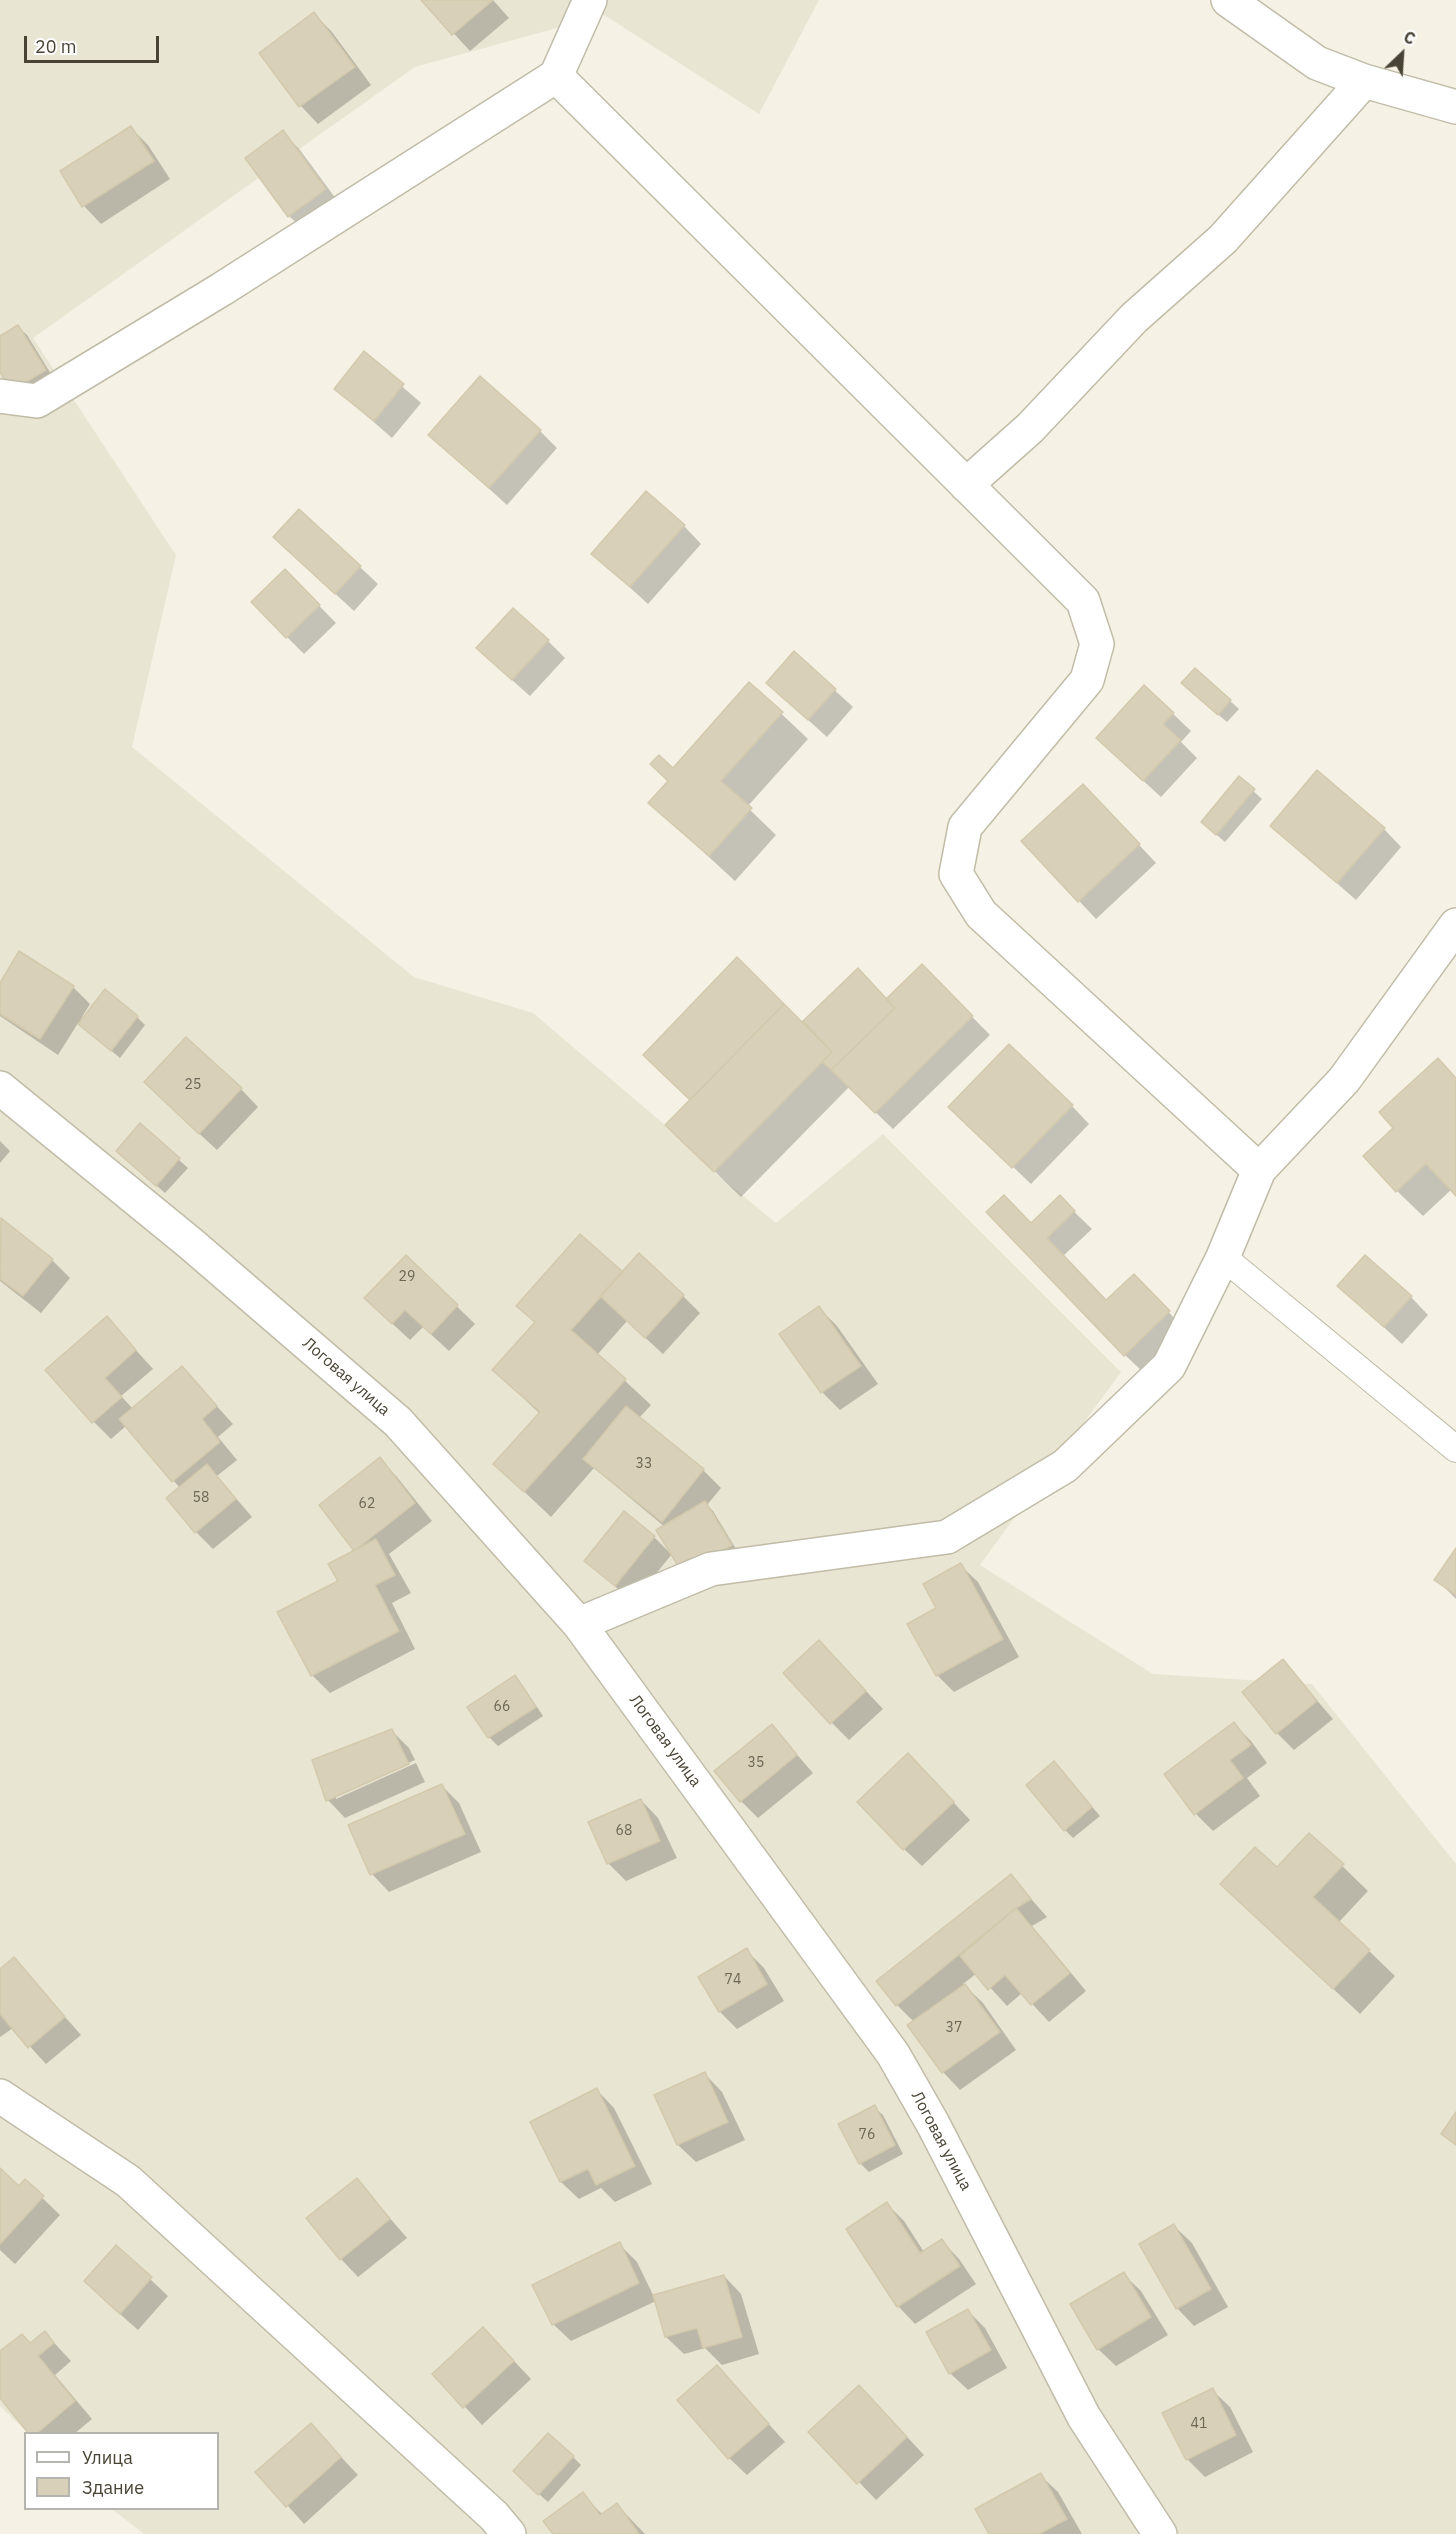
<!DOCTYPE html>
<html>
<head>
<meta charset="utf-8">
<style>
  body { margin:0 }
  #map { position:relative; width:1456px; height:2534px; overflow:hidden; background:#f5f2e5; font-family:"IBM Plex Sans",sans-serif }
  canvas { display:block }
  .legend { position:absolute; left:24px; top:2432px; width:195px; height:78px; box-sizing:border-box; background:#fff; border:2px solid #b6b4ae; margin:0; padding:8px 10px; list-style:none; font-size:18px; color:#484334 }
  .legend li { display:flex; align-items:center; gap:12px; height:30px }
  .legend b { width:30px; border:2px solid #b6b4ae }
  .north { position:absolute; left:1372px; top:24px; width:60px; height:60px; -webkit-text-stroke:4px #fff; paint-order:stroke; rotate:25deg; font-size:16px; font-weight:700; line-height:24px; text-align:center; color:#484334 }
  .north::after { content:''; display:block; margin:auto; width:21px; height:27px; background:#484334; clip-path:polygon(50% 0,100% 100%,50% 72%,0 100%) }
  .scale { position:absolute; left:24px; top:36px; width:135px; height:27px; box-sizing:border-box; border:3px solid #484334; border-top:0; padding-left:8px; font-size:18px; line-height:21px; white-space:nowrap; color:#484334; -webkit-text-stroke:4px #fff; paint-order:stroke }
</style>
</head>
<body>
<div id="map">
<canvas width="1456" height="2534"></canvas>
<ul class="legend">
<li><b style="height:8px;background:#fff"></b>Улица</li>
<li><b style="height:16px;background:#d8d0b9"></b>Здание</li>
</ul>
<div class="north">С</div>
<div class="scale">20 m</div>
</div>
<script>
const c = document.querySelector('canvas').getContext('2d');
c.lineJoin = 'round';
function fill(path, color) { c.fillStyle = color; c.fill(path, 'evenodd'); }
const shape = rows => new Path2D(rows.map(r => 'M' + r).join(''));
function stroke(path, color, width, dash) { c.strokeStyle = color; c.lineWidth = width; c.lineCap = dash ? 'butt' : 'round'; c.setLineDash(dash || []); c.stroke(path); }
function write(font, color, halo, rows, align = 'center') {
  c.font = font + ' "IBM Plex Sans",sans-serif'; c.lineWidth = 5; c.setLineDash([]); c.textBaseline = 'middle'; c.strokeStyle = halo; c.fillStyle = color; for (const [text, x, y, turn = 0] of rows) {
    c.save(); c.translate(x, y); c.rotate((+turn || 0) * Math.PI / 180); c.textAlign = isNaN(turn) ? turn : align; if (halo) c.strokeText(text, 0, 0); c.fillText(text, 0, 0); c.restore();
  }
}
fill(shape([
  [0,0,819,0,759,114,604,15,415,67,33,338,176,555,132,747,414,977,533,1013,665,1125,714,1172,776,1223,883,1134,1121,1372,980,1565,1153,1674,1312,1684,1456,1864,1456,2534,144,2534,112,2509,218,2508,218,2434,28,2433,0,2406]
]), '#e9e5d3');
fill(shape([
  [423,0,493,0,509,18,470,51],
  [314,14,332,32,371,85,318,124,301,106,261,53],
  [131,128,148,145,170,179,101,224,84,206,62,171],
  [282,132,300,150,342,207,307,233,289,216],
  [18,327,27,335,54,379,21,399,0,369,0,338],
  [364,353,421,403,392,438,336,389],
  [540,431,557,448,507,505,430,435],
  [300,511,378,584,354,611,293,555],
  [684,526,701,544,648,604,593,554],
  [285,571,336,623,304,654,287,637],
  [548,641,565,658,530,696,495,665],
  [794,653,853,707,827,737,786,700],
  [750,684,808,739,747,807,776,835,735,881,650,803,670,782,673,770],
  [1145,687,1191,731,1181,742,1197,758,1161,797,1115,755],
  [1191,692,1230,701,1239,709,1227,722],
  [1239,778,1262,799,1225,842,1211,830],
  [1100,803,1156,863,1096,919,1023,841],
  [1272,826,1384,829,1401,847,1356,900],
  [922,966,990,1035,893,1129,849,1087,741,1197,667,1125,692,1100,662,1073,837,1058,887,1000],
  [0,986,73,987,90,1004,82,1017,84,1019,137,1017,145,1025,120,1058,78,1023,58,1055,0,1016],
  [1456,1078,1456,1193,1452,1189,1423,1216,1397,1191],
  [241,1089,258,1107,217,1150,163,1100],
  [1072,1106,1089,1124,1031,1184,968,1124],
  [140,1125,188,1168,165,1193,126,1159],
  [0,1141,10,1151,0,1163],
  [1060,1198,1092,1229,1063,1256,1106,1301,1133,1276,1186,1330,1143,1372,1125,1355,1031,1225],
  [2,1220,52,1260,70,1278,41,1313,0,1281],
  [406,1257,475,1324,449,1351,423,1327,410,1340,384,1316],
  [622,1274,683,1296,700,1313,663,1354,627,1321,597,1355,651,1405,639,1418,703,1470,721,1488,707,1505,713,1511,739,1554,672,1554,633,1602,586,1561,654,1537,670,1553,665,1527,594,1468,551,1517,495,1464,540,1414,494,1370,536,1324,518,1306],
  [1339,1286,1411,1297,1428,1315,1402,1344],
  [819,1308,837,1326,878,1384,840,1410,822,1392,781,1334],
  [107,1318,153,1369,121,1396,133,1409,182,1368,233,1424,218,1437,237,1460,217,1476,252,1517,213,1549,196,1532,180,1488,126,1426,111,1439,94,1422],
  [380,1459,397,1477,432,1521,389,1554,411,1593,392,1603,415,1649,330,1693,312,1675,279,1613,340,1582,357,1551,321,1505],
  [1456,1551,1456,1599,1436,1579],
  [960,1565,978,1582,1019,1657,954,1692,937,1675,938,1608],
  [837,1660,883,1709,849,1740,832,1723],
  [1283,1661,1333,1719,1294,1750,1277,1733],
  [515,1677,523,1686,543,1716,498,1746,489,1737],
  [1234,1724,1251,1741,1267,1763,1247,1778,1260,1796,1213,1831,1196,1814],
  [772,1726,813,1773,758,1818,741,1801],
  [392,1731,409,1748,415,1760,336,1796,336,1799,416,1763,425,1782,345,1818,328,1800,314,1761],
  [1054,1763,1100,1816,1073,1838,1065,1830],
  [926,1773,970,1820,922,1866,904,1849],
  [442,1786,459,1803,481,1852,389,1892,372,1874],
  [641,1800,658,1818,677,1858,626,1881,608,1863,590,1823],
  [1310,1835,1368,1891,1339,1922,1395,1976,1360,2014,1222,1884,1277,1869],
  [1011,1876,1047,1917,1032,1926,1086,1991,1049,2022,1022,1993,1007,2006,977,1973,963,1984,983,2003,1016,2050,960,2090,943,2072,914,2022,897,2005],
  [746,1950,764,1968,784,2001,737,2029,720,2012,700,1978],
  [14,1959,81,2035,46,2064,13,2028,0,2037,0,1971],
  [705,2074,722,2092,745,2140,696,2162,678,2145,656,2096],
  [597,2090,614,2108,652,2184,615,2202,601,2188,579,2199,561,2182,532,2122],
  [874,2107,883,2115,903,2154,869,2172,860,2163],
  [0,2171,19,2188,25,2181,60,2215,15,2264,0,2250],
  [357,2180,407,2238,358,2277,341,2259],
  [887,2204,904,2221,924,2252,942,2241,959,2259,976,2284,915,2324,898,2306],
  [1174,2226,1192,2243,1228,2307,1194,2326,1177,2308],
  [619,2244,637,2262,654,2297,724,2276,741,2294,759,2354,722,2365,705,2348,684,2354,666,2337,656,2301,571,2341,553,2324],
  [116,2247,168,2296,138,2330,103,2299],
  [1123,2274,1141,2291,1168,2335,1116,2366,1098,2349],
  [967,2310,985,2328,1007,2368,968,2390,950,2373],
  [45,2333,71,2361,55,2375,92,2419,74,2434,31,2434,0,2396,0,2353,31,2344],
  [500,2346,531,2379,482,2425,434,2374],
  [717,2367,785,2442,747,2475,729,2458],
  [1212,2390,1230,2407,1253,2452,1205,2477,1187,2459,1164,2414],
  [876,2404,924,2455,876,2500,859,2482],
  [311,2425,358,2475,304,2524,258,2472],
  [573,2457,581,2465,548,2502,523,2480],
  [1040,2475,1058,2492,1082,2534,991,2534],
  [582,2494,603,2515,617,2505,645,2534,555,2534]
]), '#0003');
const building = shape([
  [421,0,493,0,452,35,421,0],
  [314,12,355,67,299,107,259,53,314,12],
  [131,126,154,161,82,207,60,171,131,126],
  [283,130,326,189,288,217,245,158,283,130],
  [18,325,46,370,11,391,0,372,0,336,18,325],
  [364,351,404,384,374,421,334,389,364,351],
  [480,376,541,430,489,488,428,435,480,376],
  [646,491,685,525,630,587,591,554,646,491],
  [299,509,361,566,335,594,273,537,299,509],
  [285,569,320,605,286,638,251,602,285,569],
  [513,608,549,640,512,680,476,648,513,608],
  [794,651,836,689,808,720,766,683,794,651],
  [1195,668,1231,700,1218,715,1181,683,1195,668],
  [749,682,783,712,721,781,752,808,709,856,648,803,668,781,650,764,659,755,673,768,749,682],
  [1144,685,1174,713,1163,724,1181,740,1143,781,1096,738,1144,685],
  [1317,770,1385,828,1337,883,1270,826,1317,770],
  [1239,776,1255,789,1216,835,1201,822,1239,776],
  [1083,784,1140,844,1078,902,1021,841,1083,784],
  [19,951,74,986,40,1039,0,1014,0,983,19,951],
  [737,957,784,1004,690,1100,643,1055,737,957],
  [922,964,973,1016,875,1113,831,1070,895,1008,886,999,922,964],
  [858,968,895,1008,831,1070,822,1062,832,1052,803,1021,858,968],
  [105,989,138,1016,111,1051,78,1024,105,989],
  [784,1004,832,1052,714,1172,665,1125,784,1004],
  [186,1037,242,1088,199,1134,144,1082,186,1037],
  [1009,1044,1073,1105,1012,1168,948,1107,1009,1044],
  [1438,1058,1456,1078,1456,1196,1426,1164,1396,1192,1363,1156,1393,1128,1379,1112,1438,1058],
  [140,1123,180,1158,156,1186,116,1151,140,1123],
  [1004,1195,1031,1223,1060,1195,1075,1211,1047,1238,1106,1300,1134,1274,1170,1311,1124,1356,986,1212,1004,1195],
  [1,1218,53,1259,23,1296,0,1279,1,1218],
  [580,1234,623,1272,571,1330,626,1379,524,1492,493,1464,540,1412,492,1370,535,1322,516,1306,580,1234],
  [639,1253,684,1295,645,1338,600,1296,639,1253],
  [406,1255,458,1305,431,1334,405,1310,392,1324,364,1298,406,1255],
  [1365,1255,1412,1296,1384,1327,1337,1286,1365,1255],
  [819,1306,861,1366,821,1393,779,1334,819,1306],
  [107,1316,136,1350,105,1378,122,1397,92,1423,45,1370,107,1316],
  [182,1366,217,1406,202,1419,220,1442,172,1482,119,1419,182,1366],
  [626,1406,704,1469,662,1522,583,1459,626,1406],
  [380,1457,415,1503,354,1551,319,1505,380,1457],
  [207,1464,236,1499,195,1533,166,1498,207,1464],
  [705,1501,732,1545,683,1574,656,1530,705,1501],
  [624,1511,655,1536,615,1586,584,1561,624,1511],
  [376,1539,395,1575,375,1585,399,1631,311,1676,277,1612,338,1581,328,1564,376,1539],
  [1456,1548,1456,1595,1434,1580,1456,1548],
  [961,1563,1003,1639,936,1676,907,1624,936,1608,923,1584,961,1563],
  [819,1640,866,1691,830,1724,783,1673,819,1640],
  [1283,1659,1317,1701,1276,1734,1242,1692,1283,1659],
  [515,1675,536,1707,488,1738,467,1707,515,1675],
  [1234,1722,1251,1745,1230,1760,1243,1778,1194,1815,1164,1774,1234,1722],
  [772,1724,797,1755,740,1802,714,1771,772,1724],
  [392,1729,409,1764,326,1801,312,1760,392,1729],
  [908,1753,954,1802,903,1850,857,1802,908,1753],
  [1054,1761,1092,1807,1064,1831,1026,1785,1054,1761],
  [442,1784,465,1834,370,1875,348,1825,442,1784],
  [641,1799,660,1841,607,1864,588,1822,641,1799],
  [1309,1833,1344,1864,1313,1897,1370,1950,1333,1989,1220,1884,1255,1847,1277,1867,1309,1833],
  [1011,1874,1031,1899,1016,1908,896,2006,876,1981,1011,1874],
  [1016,1908,1070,1973,1031,2005,1005,1975,988,1990,960,1956,1016,1908],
  [747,1948,767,1984,719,2012,698,1977,747,1948],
  [14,1957,65,2017,28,2048,0,2014,0,1969,14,1957],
  [965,1984,1000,2032,942,2073,907,2025,965,1984],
  [705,2072,728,2122,677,2145,654,2095,705,2072],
  [597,2088,635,2166,596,2185,588,2169,560,2182,530,2122,597,2088],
  [875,2105,895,2145,859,2164,838,2124,875,2105],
  [1456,2112,1456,2145,1441,2134,1456,2112],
  [0,2168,19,2186,25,2179,44,2196,0,2244,0,2168],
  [357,2178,390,2219,340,2260,306,2218,357,2178],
  [887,2202,920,2253,942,2239,960,2266,897,2307,846,2229,887,2202],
  [1174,2224,1211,2289,1176,2309,1139,2244,1174,2224],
  [620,2242,639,2283,552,2325,532,2285,620,2242],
  [116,2245,152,2277,120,2314,84,2281,116,2245],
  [1124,2272,1151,2317,1097,2350,1070,2304,1124,2272],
  [724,2275,742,2337,703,2348,697,2328,665,2337,653,2295,724,2275],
  [968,2309,991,2350,949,2374,926,2332,968,2309],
  [483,2327,514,2361,463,2408,432,2374,483,2327],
  [45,2331,54,2343,38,2356,75,2401,36,2434,29,2434,0,2398,0,2351,22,2334,30,2343,45,2331],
  [717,2365,769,2424,728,2459,677,2400,717,2365],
  [859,2385,907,2437,857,2484,808,2432,859,2385],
  [1213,2388,1236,2435,1186,2460,1162,2413,1213,2388],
  [311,2423,341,2457,286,2507,255,2472,311,2423],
  [548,2433,574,2456,538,2495,513,2471,548,2433],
  [1041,2473,1067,2519,1039,2534,989,2534,975,2509,1041,2473],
  [583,2492,600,2515,617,2503,639,2534,553,2534,543,2521,583,2492]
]);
fill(building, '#d8d0b9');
stroke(building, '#d3c9ac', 1.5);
const service = shape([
  [1223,1257,1456,1449]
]);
const minor = shape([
  [1228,0,1317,63,1364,81,1456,107],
  [556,76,1083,601,1097,644,1087,680,965,827,956,874,981,914,1259,1170,1223,1257,1169,1366,1065,1466,947,1537,711,1569,579,1624],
  [0,396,37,401,222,289,556,76,590,0],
  [966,485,1030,428,1134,318,1223,239,1364,81],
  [0,1088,190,1243,398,1422,579,1624,893,2054,933,2124,1084,2417,1160,2534],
  [1259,1170,1344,1080,1456,925],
  [0,2096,128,2181,494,2516,509,2534]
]);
stroke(service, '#c1bca7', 28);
stroke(minor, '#c1bca7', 36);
stroke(service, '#fff', 26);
stroke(minor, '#fff', 33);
write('14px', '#6c6655', null, [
  ["25",193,1085],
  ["29",407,1277],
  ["33",644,1464],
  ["58",201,1498],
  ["62",367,1504],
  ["66",502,1707],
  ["35",756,1763],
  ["68",624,1831],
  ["74",733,1980],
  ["37",954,2028],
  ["76",867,2135],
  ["41",1199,2424]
]);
write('16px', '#484334', '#fff', [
  ["Логовая улица",346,1377,41],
  ["Логовая улица",665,1741,54],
  ["Логовая улица",941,2141,62]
]);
</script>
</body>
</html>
